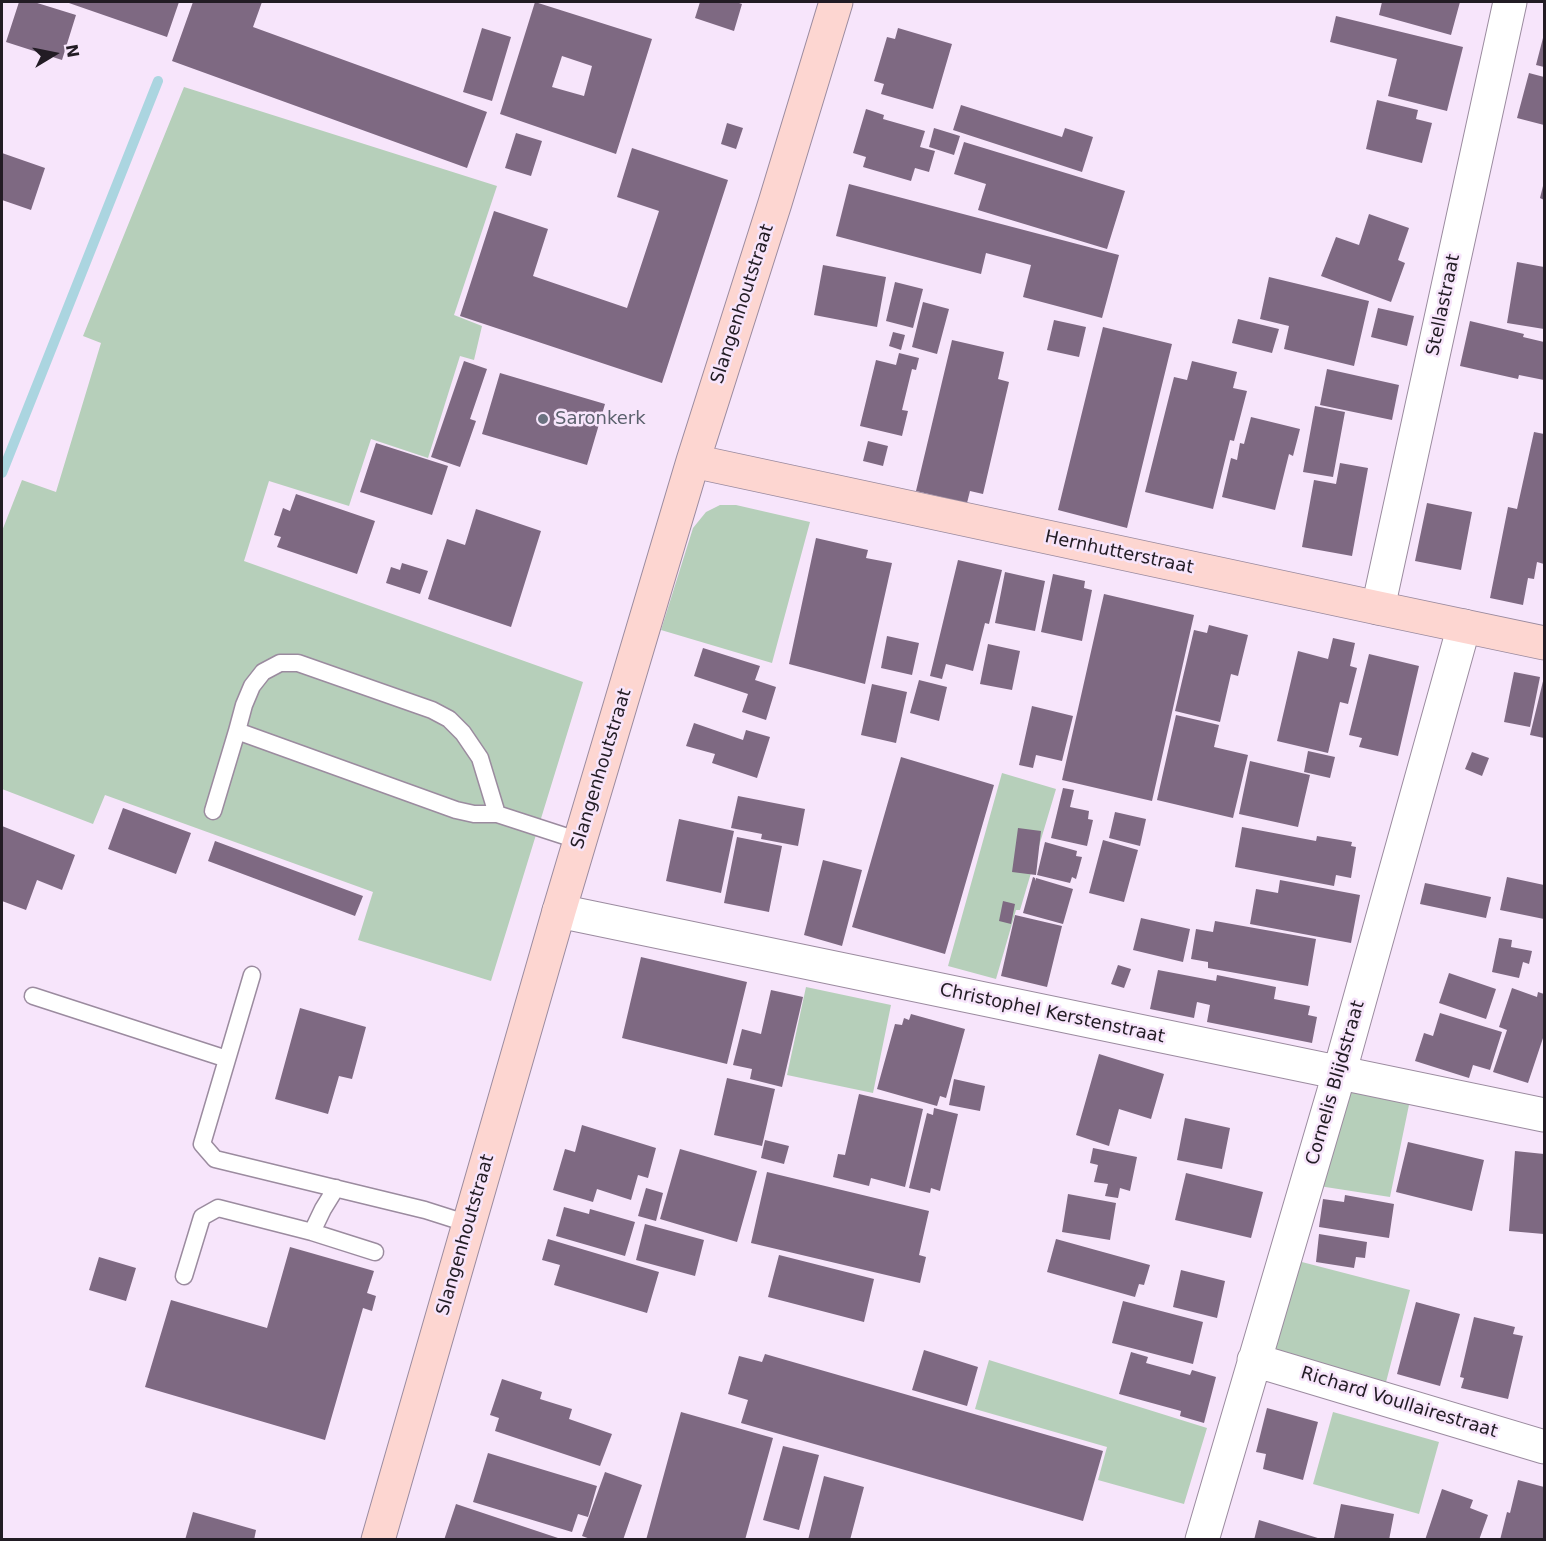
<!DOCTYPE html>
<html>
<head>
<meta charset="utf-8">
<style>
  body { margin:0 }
  #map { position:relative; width:1546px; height:1541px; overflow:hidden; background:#f7e5fb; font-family:"DejaVu Sans",sans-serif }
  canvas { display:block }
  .frame { position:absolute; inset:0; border:3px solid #221c24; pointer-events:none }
  .north { position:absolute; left:24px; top:24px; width:60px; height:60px; -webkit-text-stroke:4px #f7e5fb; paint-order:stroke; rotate:80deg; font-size:16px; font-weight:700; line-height:24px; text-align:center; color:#221c24 }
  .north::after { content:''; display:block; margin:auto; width:21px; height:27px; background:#221c24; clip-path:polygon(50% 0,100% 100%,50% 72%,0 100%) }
</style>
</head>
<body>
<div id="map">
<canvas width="1546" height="1541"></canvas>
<div class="frame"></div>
<div class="north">N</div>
</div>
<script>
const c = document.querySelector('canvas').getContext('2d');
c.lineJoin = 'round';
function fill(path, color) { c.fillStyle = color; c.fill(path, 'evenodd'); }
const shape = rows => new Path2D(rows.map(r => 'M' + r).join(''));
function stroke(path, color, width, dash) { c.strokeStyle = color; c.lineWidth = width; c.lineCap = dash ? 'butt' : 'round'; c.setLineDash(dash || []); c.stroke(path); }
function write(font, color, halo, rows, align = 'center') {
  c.font = font + ' "DejaVu Sans",sans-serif'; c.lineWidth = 5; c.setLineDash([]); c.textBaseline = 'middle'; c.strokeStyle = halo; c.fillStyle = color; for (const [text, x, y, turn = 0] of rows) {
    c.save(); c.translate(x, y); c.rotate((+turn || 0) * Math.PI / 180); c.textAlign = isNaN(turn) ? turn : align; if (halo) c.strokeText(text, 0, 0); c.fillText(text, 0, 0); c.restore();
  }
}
fill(shape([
  [184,87,497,186,454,315,482,326,474,360,460,356,428,458,371,439,349,506,269,481,244,561,583,682,491,981,358,940,373,892,105,795,93,824,2,789,2,531,22,480,56,492,101,343,83,336],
  [720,505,736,505,810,522,772,663,661,630,693,528,706,512],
  [1002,773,1056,789,1020,910,1016,910,996,979,948,966],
  [806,987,891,1005,873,1093,787,1075],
  [1350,1092,1360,1092,1410,1100,1390,1197,1319,1186],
  [1298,1261,1410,1290,1385,1386,1280,1355,1275,1348],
  [989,1360,1207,1428,1184,1504,1098,1480,1107,1447,975,1409],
  [1333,1412,1439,1442,1419,1514,1313,1484]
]), '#b6cfba');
stroke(shape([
  [2,473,158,81]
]), '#abd5e0', 10);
fill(shape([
  [19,2,34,2,76,15,62,60,6,42],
  [66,2,179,2,167,37],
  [193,2,262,2,253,27,487,112,467,168,172,61],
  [535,2,652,39,616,154,500,114],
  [562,56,592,66,584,96,552,87],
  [700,2,736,2,742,4,734,31,695,18],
  [1382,2,1460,2,1451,35,1379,15],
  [1336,16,1463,47,1447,111,1388,96,1397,59,1330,42],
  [482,28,511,37,492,101,463,92],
  [898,28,952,44,933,109,881,94,884,84,874,81,887,37,895,39],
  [1544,34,1544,67,1536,65],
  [1529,73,1544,77,1544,125,1517,118],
  [1377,100,1418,110,1416,119,1432,123,1422,163,1366,149],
  [961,105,1062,137,1065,128,1093,137,1082,172,953,130],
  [866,109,884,115,883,119,925,131,920,147,935,151,929,172,915,168,911,181,863,167,866,157,853,153],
  [727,123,743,128,736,149,721,144],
  [934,128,960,136,954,155,929,147],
  [516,133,542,141,531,176,505,168],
  [964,142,1125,191,1107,249,978,210,986,184,954,174],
  [632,148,728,180,662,383,460,316,494,211,548,229,533,276,627,308,659,211,617,197],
  [2,153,45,168,31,210,2,200],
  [1544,182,1544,200,1540,198],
  [849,184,1119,255,1102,318,1023,297,1031,265,986,253,981,274,836,236],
  [1369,214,1409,228,1398,260,1405,263,1391,302,1321,276,1336,237,1359,245],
  [1517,262,1544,267,1544,329,1507,323],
  [823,265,886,277,877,327,814,315],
  [1269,277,1369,301,1354,366,1284,349,1289,326,1260,319],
  [895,282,923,289,913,328,886,321],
  [923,302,949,309,937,354,912,347],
  [1378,308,1414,316,1407,346,1371,337],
  [1238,319,1279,329,1272,353,1232,343],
  [1054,320,1086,327,1079,357,1047,350],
  [1470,321,1524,334,1523,337,1544,342,1544,380,1519,375,1518,379,1460,366],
  [1103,327,1172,344,1127,528,1058,510],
  [893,332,905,335,901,350,889,346],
  [952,340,1004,352,998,379,1009,382,983,494,970,491,967,503,916,491],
  [899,353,919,358,916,370,912,369,902,410,908,411,902,436,860,426,876,360,896,365],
  [464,361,487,369,470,419,476,421,460,467,431,457],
  [1192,361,1237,372,1233,388,1247,391,1234,441,1230,440,1213,509,1145,492,1174,377,1187,380],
  [1327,369,1399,385,1392,420,1320,405],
  [500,373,605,404,587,465,482,434],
  [1315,406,1345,412,1333,477,1303,472],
  [1251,417,1300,429,1293,456,1289,454,1275,510,1222,497,1231,458,1237,460,1240,443,1244,444],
  [1534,432,1544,434,1544,564,1537,562,1534,579,1528,578,1523,605,1490,598,1508,507,1517,509],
  [868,441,888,446,883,466,863,461],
  [376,443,448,466,432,515,360,492],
  [1340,463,1368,468,1352,556,1302,547,1314,480,1336,484],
  [296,494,375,521,357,574,277,547,281,537,274,535,283,508,290,511],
  [1427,503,1472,512,1461,570,1415,561],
  [476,509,541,531,511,627,428,599,447,539,465,545],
  [816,538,868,550,866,558,892,563,865,684,789,664],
  [958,560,1002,570,989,624,985,623,973,671,946,664,942,679,930,676],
  [402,563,428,571,420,594,386,583,391,567,400,570],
  [1005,572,1045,581,1035,631,995,623],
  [1053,574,1085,581,1084,588,1092,590,1082,641,1041,632],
  [1104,594,1194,615,1152,801,1062,780],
  [1209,625,1248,635,1238,676,1231,674,1220,722,1175,711,1194,630,1207,633],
  [887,636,919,643,912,675,881,668],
  [1333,638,1355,643,1350,666,1357,668,1348,704,1340,702,1328,753,1277,741,1298,651,1328,659],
  [988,644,1020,651,1012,690,980,684],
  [703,648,760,666,755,680,776,687,766,720,742,712,748,694,694,676],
  [1369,654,1419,666,1398,756,1359,747,1362,738,1349,735],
  [1514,672,1540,677,1530,727,1504,722],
  [1544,677,1544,738,1530,735],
  [919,680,947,687,939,721,910,713],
  [872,684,907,692,896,743,861,735],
  [1032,706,1073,716,1062,761,1036,755,1033,768,1019,765],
  [1176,715,1219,725,1214,747,1248,755,1233,818,1157,800],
  [694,723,743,740,746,730,770,737,757,778,712,763,715,754,686,746],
  [1308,751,1335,757,1330,778,1304,772],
  [1472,752,1489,758,1482,776,1465,769],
  [901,757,994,785,945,954,852,927],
  [1250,761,1310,775,1298,827,1239,814],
  [1063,788,1074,790,1070,807,1089,811,1088,819,1093,820,1087,846,1051,838],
  [738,796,805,809,798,846,761,839,762,834,731,828],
  [123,808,191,833,176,874,108,849],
  [1115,812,1146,819,1140,846,1109,838],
  [679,819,734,831,721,893,666,881],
  [2,826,75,855,62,890,37,880,26,910,2,901],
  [1242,827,1316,841,1317,836,1352,842,1351,846,1356,847,1351,878,1336,875,1334,886,1235,867],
  [1018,828,1041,831,1036,875,1012,872],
  [737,837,782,846,769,912,724,903],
  [1103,840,1138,850,1124,902,1089,893],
  [215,841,363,896,355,916,208,861],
  [1045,842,1077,851,1076,856,1082,857,1076,879,1072,877,1070,883,1037,875],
  [823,860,862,870,842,946,804,935],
  [1033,877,1035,878,1035,881,1036,878,1073,889,1063,924,1023,913],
  [1507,877,1544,885,1544,919,1500,910],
  [1280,880,1360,895,1351,943,1250,924,1256,889,1278,893],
  [1425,883,1491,897,1486,918,1420,904],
  [1003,901,1015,904,1011,924,999,921],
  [1015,915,1062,926,1047,987,1001,976],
  [1141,918,1190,929,1183,962,1133,950],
  [1215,921,1316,939,1308,986,1208,968,1208,962,1191,959,1196,929,1213,932],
  [1499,938,1512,940,1511,947,1532,951,1529,964,1523,962,1519,978,1492,972],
  [641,957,747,982,727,1064,622,1038],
  [1118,965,1131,969,1124,988,1111,984],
  [1158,970,1216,981,1217,975,1276,987,1274,999,1310,1006,1308,1015,1317,1017,1312,1043,1207,1022,1210,1005,1197,1002,1194,1018,1150,1009],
  [1449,973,1496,989,1486,1019,1439,1003],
  [1512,988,1537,997,1538,992,1544,994,1544,1035,1528,1083,1493,1072,1507,1030,1499,1027],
  [771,990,803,997,782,1087,750,1079,752,1069,733,1065,742,1029,761,1034],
  [300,1008,366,1027,352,1079,339,1076,328,1114,275,1099],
  [1440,1013,1502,1032,1490,1070,1473,1065,1469,1078,1415,1061,1424,1033,1433,1036],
  [911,1014,965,1029,946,1098,940,1096,937,1106,877,1089,895,1024,902,1025,904,1018,909,1020],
  [1099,1054,1164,1074,1151,1119,1119,1109,1109,1146,1076,1135],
  [727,1078,775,1089,762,1146,714,1135],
  [954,1079,985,1086,980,1111,949,1105],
  [859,1094,923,1109,905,1187,871,1178,869,1186,833,1177,838,1154,845,1155],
  [934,1108,958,1114,940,1191,931,1188,930,1193,909,1188,927,1113,933,1115],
  [1185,1118,1230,1128,1222,1169,1177,1160],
  [582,1125,656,1148,648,1178,638,1175,631,1200,597,1189,593,1202,553,1190,565,1149,575,1152],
  [765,1140,789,1146,784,1164,761,1158],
  [1408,1142,1484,1160,1472,1211,1396,1192],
  [1093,1148,1137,1157,1130,1191,1120,1188,1118,1198,1105,1196,1108,1184,1094,1182,1098,1165,1090,1163],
  [680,1149,757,1171,737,1242,660,1219],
  [1515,1151,1544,1154,1544,1234,1509,1231],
  [767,1172,929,1211,919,1255,926,1257,920,1283,751,1243],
  [1186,1173,1263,1192,1251,1238,1175,1220],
  [646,1188,663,1193,656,1221,638,1216],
  [1068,1194,1116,1203,1110,1240,1062,1232],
  [1345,1195,1394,1204,1389,1238,1319,1227,1323,1199,1344,1202],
  [564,1207,589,1214,590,1209,635,1222,625,1256,556,1236],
  [645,1224,704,1240,695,1276,636,1260],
  [1319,1234,1367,1242,1365,1258,1356,1257,1354,1268,1316,1262],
  [548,1239,659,1272,647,1313,554,1285,560,1265,542,1260],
  [1056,1239,1150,1265,1144,1285,1139,1284,1135,1297,1047,1272],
  [290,1247,374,1271,367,1293,376,1296,372,1311,363,1308,325,1440,145,1387,171,1300,267,1328],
  [779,1255,874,1279,864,1322,768,1297],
  [99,1257,136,1268,126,1301,89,1290],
  [1181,1270,1225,1281,1217,1318,1173,1307],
  [1123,1301,1203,1322,1193,1364,1112,1343],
  [1416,1302,1460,1314,1440,1386,1397,1374],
  [1474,1317,1515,1327,1513,1334,1523,1336,1508,1399,1461,1388,1464,1378,1460,1377],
  [924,1350,978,1367,967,1406,912,1390],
  [1131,1352,1148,1357,1146,1363,1190,1375,1192,1370,1216,1377,1204,1423,1180,1416,1181,1411,1119,1394],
  [765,1354,1103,1451,1083,1521,741,1423,748,1400,728,1394,739,1356,762,1362],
  [502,1379,542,1392,540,1399,572,1409,569,1419,612,1434,600,1466,495,1431,499,1418,490,1415],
  [1267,1408,1318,1422,1303,1480,1263,1469,1266,1454,1256,1452],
  [681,1412,773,1438,745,1540,646,1540],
  [783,1446,819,1455,799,1530,763,1520],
  [488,1453,597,1486,588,1517,578,1514,572,1532,473,1502],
  [605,1472,642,1485,623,1540,593,1540,582,1536],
  [824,1476,864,1487,850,1540,808,1540],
  [1518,1480,1544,1487,1544,1540,1500,1540,1507,1512,1510,1513],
  [1442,1489,1473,1500,1470,1508,1488,1515,1479,1540,1425,1540],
  [456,1504,561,1539,561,1540,444,1540],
  [1341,1504,1394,1514,1389,1540,1342,1540,1334,1538],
  [193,1512,256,1530,254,1540,185,1540],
  [1259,1520,1321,1539,1321,1540,1254,1540]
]), '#7e6982');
const lane = shape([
  [213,811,237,731],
  [497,814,480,758,463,733,449,719,432,710,298,663,280,663,263,672,252,686,244,705,237,731,456,810,474,814,497,814,580,841],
  [252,975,202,1144,215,1159,425,1210,469,1224],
  [33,996,227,1059],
  [312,1232,323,1209,336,1188],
  [184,1276,202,1217,218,1208,312,1232,375,1252]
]);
const street = shape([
  [1378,608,1510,2],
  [559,911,1544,1115],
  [1254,1360,1544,1447],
  [1202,1540,1339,1074,1464,626]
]);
const secondary = shape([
  [693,461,1378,608,1544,643],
  [378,1540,559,911,693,461,775,203,836,2]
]);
stroke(lane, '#9b8b9f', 19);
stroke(street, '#9b8b9f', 35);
stroke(secondary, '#9b8b9f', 35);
stroke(lane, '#fff', 16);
stroke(street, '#fff', 33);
stroke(secondary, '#fdd6d1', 33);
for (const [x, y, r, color] of [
  [543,419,6,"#6b7280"]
]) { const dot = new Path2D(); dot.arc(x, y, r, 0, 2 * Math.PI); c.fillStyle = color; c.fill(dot); stroke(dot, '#f7e5fb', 2); }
write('18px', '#221c24', '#f7e5fb', [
  ["Slangenhoutstraat",743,304,-72],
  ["Stellastraat",1444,305,-78],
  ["Hernhutterstraat",1119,553,12],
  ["Slangenhoutstraat",602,769,-73],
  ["Christophel Kerstenstraat",1052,1014,12],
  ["Cornelis Blijdstraat",1336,1083,-74],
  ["Slangenhoutstraat",466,1235,-74],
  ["Richard Voullairestraat",1399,1403,17]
]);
write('18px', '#5b616d', '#f7e5fb', [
  ["Saronkerk",555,419]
], 'left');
</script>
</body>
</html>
